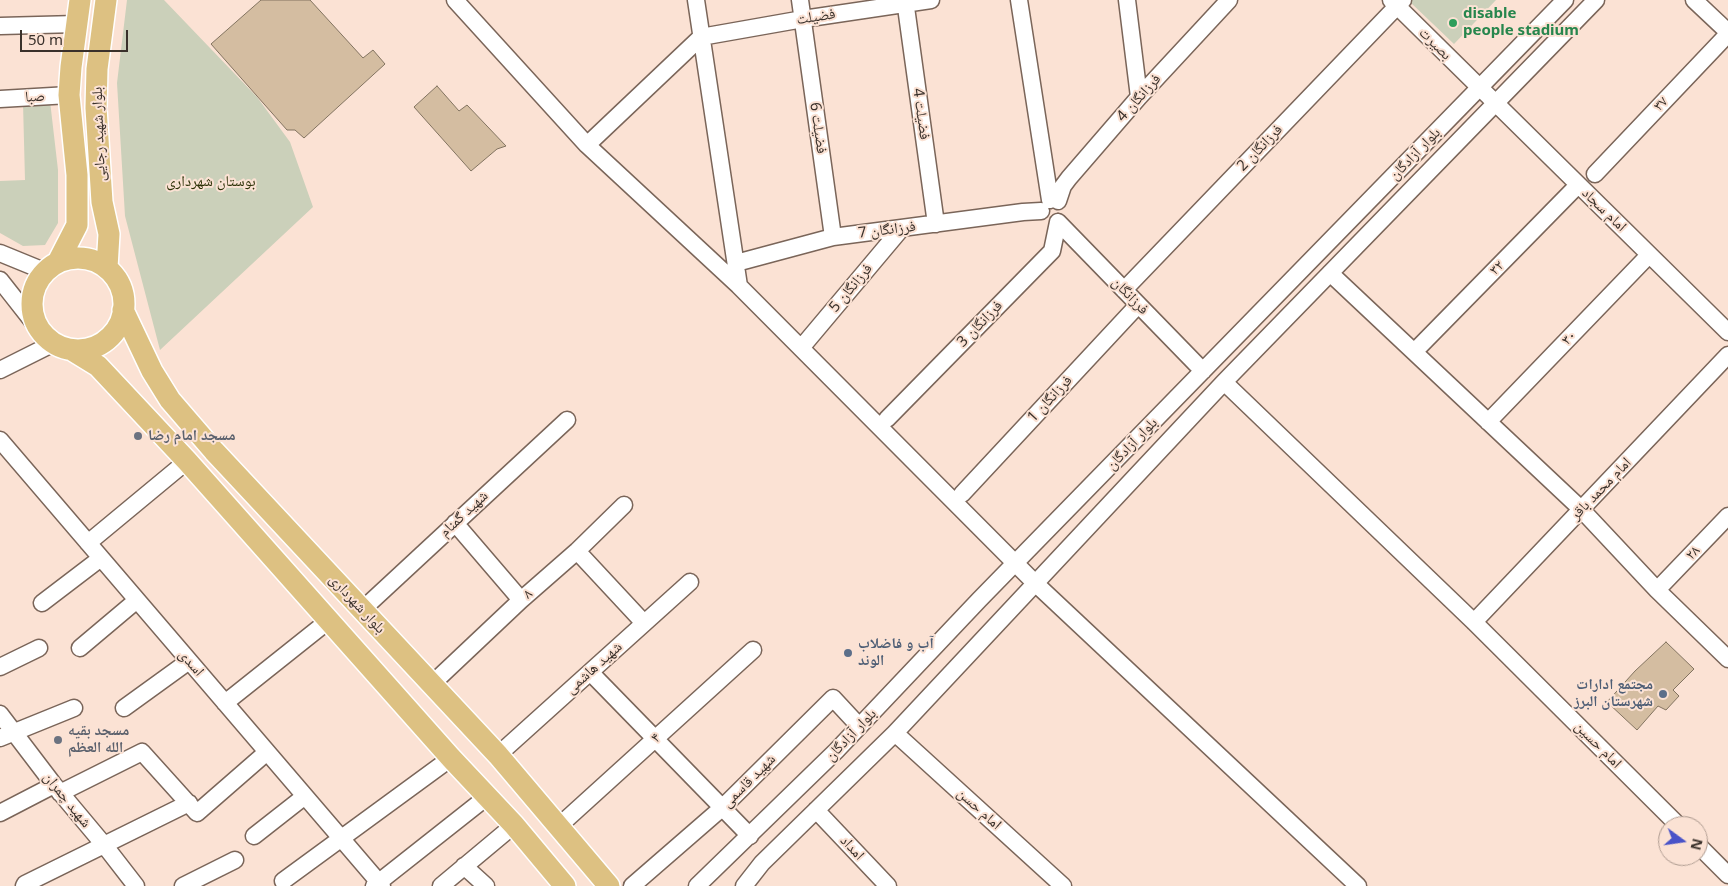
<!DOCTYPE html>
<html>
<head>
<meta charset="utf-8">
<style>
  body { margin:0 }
  #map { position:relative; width:1728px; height:886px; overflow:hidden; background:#fbe2d4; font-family:"Noto Sans",sans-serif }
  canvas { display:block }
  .north { position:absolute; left:1658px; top:816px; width:50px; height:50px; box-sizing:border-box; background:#fbe2d4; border:1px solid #ae9b90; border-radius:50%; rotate:104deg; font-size:14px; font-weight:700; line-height:20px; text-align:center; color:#3a312b }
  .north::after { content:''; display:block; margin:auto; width:18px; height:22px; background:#4953c8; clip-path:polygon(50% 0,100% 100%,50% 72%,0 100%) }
  .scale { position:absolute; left:20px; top:30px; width:108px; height:22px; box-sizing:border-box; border:2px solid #3a312b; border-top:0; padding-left:6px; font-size:15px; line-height:18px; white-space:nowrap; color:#3a312b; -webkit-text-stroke:4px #fbe2d4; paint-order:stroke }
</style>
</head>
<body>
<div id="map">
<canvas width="1728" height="886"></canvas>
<div class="north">N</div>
<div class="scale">50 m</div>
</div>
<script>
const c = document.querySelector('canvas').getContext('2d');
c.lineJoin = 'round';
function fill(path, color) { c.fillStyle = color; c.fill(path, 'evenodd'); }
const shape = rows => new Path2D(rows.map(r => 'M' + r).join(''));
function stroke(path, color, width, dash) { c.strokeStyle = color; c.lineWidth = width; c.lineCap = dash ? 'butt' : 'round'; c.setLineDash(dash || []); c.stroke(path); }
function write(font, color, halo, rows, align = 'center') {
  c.font = font + ' "Noto Sans","Noto Naskh Arabic",sans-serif'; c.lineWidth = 4; c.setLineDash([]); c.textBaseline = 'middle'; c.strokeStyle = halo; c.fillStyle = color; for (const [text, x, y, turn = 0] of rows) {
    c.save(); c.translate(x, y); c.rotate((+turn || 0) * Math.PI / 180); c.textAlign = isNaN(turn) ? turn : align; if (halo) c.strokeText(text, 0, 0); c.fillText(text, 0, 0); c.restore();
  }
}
fill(shape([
  [127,0,164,0,257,97,290,142,313,207,160,350,125,216,117,83],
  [1412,0,1496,0,1454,44,1410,2],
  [50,101,58,170,58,223,45,245,23,246,0,233,0,181,25,180,23,103]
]), '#cbd0ba');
const building = shape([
  [261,0,310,0,363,58,373,50,385,64,304,138,295,130,287,130,211,44,261,0],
  [437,86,459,111,467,105,506,146,497,149,471,171,414,107,437,86],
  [1666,642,1694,669,1673,690,1679,696,1666,710,1658,706,1637,730,1607,702,1635,671,1666,642]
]);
fill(building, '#d4bda1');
stroke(building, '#827360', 1);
const minor = shape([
  [455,0,587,145,739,286],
  [696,0,739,286,1035,583,1358,886],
  [800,0,833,237],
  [905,0,936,224],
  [1019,0,1050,200],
  [1127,0,1139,97],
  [1391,0,1728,332],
  [1694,0,1728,32],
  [0,26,77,24],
  [0,99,69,95],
  [587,145,701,37,803,19,931,0],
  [1595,174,1728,34],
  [1058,201,1063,186,1069,178,1139,97,1229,0],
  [1058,222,1203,371],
  [0,253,44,271],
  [736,263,833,237,1023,212,1041,211],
  [1330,273,1581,509,1657,590,1728,659],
  [0,280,41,332],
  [1124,290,1403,0],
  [801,348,901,229],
  [1415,351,1578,185],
  [0,370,54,343],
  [1224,382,1474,622,1679,826],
  [887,419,1052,251,1058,222],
  [1488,422,1649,255],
  [0,440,382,886],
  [962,494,1138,305],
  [455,523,521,600],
  [88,543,187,461],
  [577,551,644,623],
  [1657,590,1728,516],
  [42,603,101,558],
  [362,610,567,420],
  [1474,622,1728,355],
  [80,648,137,600],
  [0,667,39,648],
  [590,672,750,836],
  [432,684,521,600,577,551,624,505],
  [225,703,328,621],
  [124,708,189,661],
  [0,714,54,785,105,846,136,886],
  [895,733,1063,886],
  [0,738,74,708],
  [498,755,690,582],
  [60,793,142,752,197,813,267,752],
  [816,810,888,886],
  [0,813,54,785],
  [559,826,753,650],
  [254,836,305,796],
  [1698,845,1728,875],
  [464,866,486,886],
  [283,881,451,758],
  [24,886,25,884,189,803],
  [183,886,235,860],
  [374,886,488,796],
  [441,886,514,825],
  [632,886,723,807,833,698,859,726],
  [697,886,836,751,979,600,1565,0],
  [744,886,762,863,895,733,1224,382,1596,0]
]);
const major = shape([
  [106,0,97,69,96,108,102,202,109,234,107,268],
  '32 304a46 46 0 1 1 92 0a46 46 0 1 1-92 0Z',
  [58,262,77,225,77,175,69,95,71,67,80,0],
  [123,310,152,371,170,400,214,451,498,755,609,886],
  [72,350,98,366,187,461,451,758,514,825,565,886]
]);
stroke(minor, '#7a6559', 19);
stroke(major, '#fff', 24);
stroke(minor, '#fff', 16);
stroke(major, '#ddc182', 21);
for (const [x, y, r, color] of [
  [1453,23,5,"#2e9e5b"],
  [138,436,5,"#6b7280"],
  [848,653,5,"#5c6f8a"],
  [1663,694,5,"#5c6f8a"],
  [58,740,5,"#6b7280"]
]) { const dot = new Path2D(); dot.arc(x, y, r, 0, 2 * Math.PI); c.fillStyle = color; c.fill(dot); stroke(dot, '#fbe2d4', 2); }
write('bold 15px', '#27864d', '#fbe2d4', [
  ["disable",1463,14],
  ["people stadium",1463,31]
], 'left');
write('15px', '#3a312b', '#fbe2d4', [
  ["فضیلت",816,17,-9],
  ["بصیرت",1435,44,45],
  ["صبا",35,97,-3],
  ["فرزانگان 4",1139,98,-48],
  ["۳۷",1661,104,-47],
  ["فضیلت 4",921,114,82],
  ["فضیلت 6",818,128,82],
  ["بلوار شهید رجایی",99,134,-92],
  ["فرزانگان 2",1260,148,-46],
  ["بلوار آزادگان",1415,154,-46],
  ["امام سجاد",1604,210,44],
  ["فرزانگان 7",887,230,-7],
  ["۳۲",1497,268,-45],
  ["فرزانگان 5",851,288,-50],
  ["فرزانگان",1130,296,46],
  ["فرزانگان 3",980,324,-46],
  ["۳۰",1569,338,-46],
  ["فرزانگان 1",1050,399,-47],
  ["بلوار آزادگان",1132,444,-46],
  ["امام محمد باقر",1601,489,-46],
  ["شهید گمنام",464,514,-43],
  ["۲۸",1693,553,-46],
  ["۸",528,594,-41],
  ["بلوار شهرداری",357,604,47],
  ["اسدی",191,663,49],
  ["شهید هاشمی",594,668,-42],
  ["بلوار آزادگان",851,735,-46],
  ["۴",656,738,-42],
  ["امام حسین",1598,745,45],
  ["شهید قاسمی",749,781,-45],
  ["شهید چمران",67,800,51],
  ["امام حسن",979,809,42],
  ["امداد",852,848,47]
]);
write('15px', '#2c3107', '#fbe2d4', [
  ["بوستان شهرداری",211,182]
]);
write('bold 15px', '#5b616d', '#fbe2d4', [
  ["مسجد امام رضا",148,436],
  ["مسجد بقیه",68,731],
  ["الله العظم",68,748]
], 'left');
write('bold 15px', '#4e5e75', '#fbe2d4', [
  ["آب و فاضلاب",858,644],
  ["الوند",858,661],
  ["مجتمع ادارات",1653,685,"right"],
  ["شهرستان البرز",1653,702,"right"]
], 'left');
</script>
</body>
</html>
